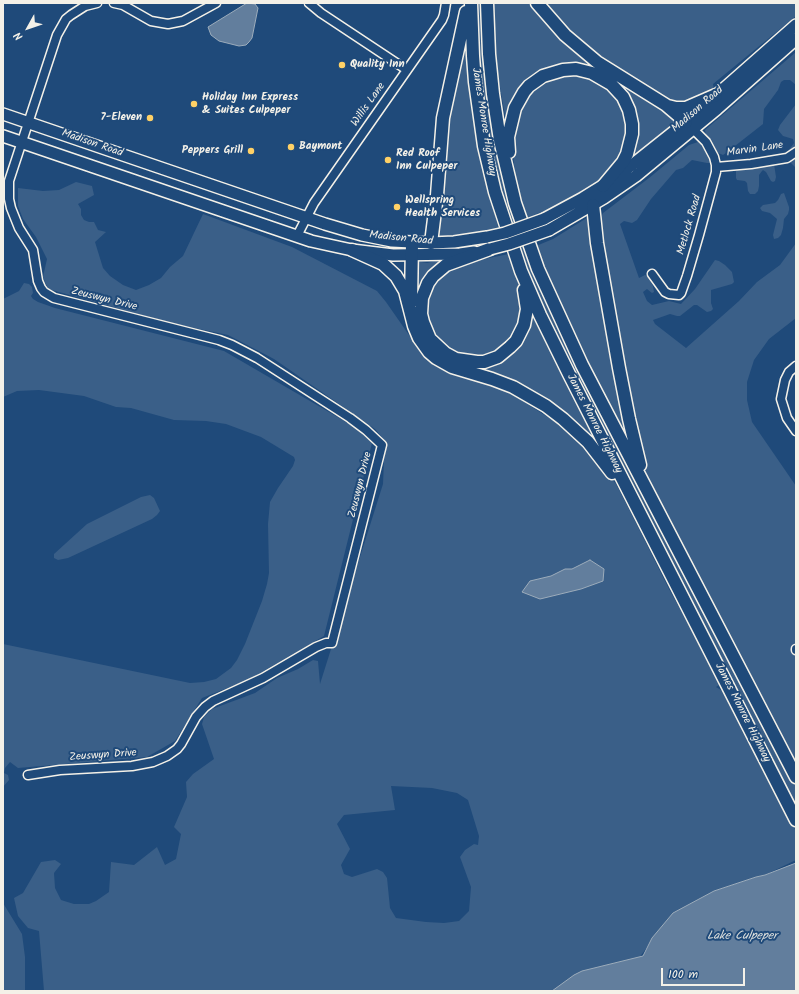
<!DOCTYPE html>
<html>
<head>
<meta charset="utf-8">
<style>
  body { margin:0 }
  #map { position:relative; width:799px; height:994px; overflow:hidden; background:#1f4a7a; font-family:Kalam,sans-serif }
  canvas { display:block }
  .frame { position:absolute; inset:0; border:4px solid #f4f1e8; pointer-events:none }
  .north { position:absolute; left:8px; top:8px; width:40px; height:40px; -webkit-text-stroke:3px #1f4a7a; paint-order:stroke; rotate:230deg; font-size:11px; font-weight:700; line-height:16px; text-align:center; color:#f4f1e8 }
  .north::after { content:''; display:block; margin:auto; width:14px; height:18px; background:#f4f1e8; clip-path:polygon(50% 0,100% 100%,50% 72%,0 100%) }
  .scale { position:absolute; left:661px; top:968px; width:84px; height:18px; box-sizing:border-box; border:2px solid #f4f1e8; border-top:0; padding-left:5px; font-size:12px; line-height:14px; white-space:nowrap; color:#f4f1e8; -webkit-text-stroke:3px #1f4a7a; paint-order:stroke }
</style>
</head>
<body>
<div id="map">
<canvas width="799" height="994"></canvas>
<div class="frame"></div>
<div class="north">N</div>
<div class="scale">100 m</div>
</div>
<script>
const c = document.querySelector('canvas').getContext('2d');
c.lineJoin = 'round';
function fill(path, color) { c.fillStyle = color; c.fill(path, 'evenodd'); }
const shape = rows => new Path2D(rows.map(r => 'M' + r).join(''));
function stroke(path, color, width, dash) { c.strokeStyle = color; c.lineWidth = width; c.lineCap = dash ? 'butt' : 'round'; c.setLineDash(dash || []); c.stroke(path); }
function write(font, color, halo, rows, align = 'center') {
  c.font = font + ' Kalam,sans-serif'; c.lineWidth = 4; c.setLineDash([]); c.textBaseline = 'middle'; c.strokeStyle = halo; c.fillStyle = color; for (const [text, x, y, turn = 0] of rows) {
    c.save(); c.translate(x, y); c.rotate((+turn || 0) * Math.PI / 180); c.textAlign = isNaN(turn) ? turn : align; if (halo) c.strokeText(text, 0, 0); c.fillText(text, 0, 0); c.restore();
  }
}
fill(shape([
  [475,3,483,3,514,211,731,661,796,786,796,810,556,341,519,256,494,168,482,102],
  [491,3,534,3,598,69,536,76,508,132,495,59],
  [540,3,796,3,796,16,713,84,714,90,704,98,675,105,591,54],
  [465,30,467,63,474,124,483,169,498,227,472,234,436,237,445,120],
  [796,52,796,85,790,80,784,80,781,82,778,90,764,109,763,124,726,153,723,155,716,152,706,135,705,130],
  [567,72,599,79,624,107,628,139,613,170,592,187,552,208,526,218,515,175,512,142,518,107,538,83],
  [615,83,640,93,678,120,677,123,627,166,634,141],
  [796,104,796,168,789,161,786,154,794,143,793,139,783,136,778,130,780,125],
  [698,142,707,152,711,161,710,163,707,163,692,160,683,168,676,170,651,199,637,220,632,223,624,221,620,224,639,278,645,275,647,276,653,286,654,292,652,293,647,289,643,292,647,301,652,305,669,301,681,304,695,289,715,260,719,261,725,265,732,272,734,282,732,284,711,290,711,303,713,309,711,311,707,312,697,305,694,305,680,316,677,316,670,314,653,320,655,324,686,348,739,301,757,282,780,265,796,243,796,318,769,339,754,360,747,382,747,400,752,422,796,486,796,764,652,486,644,467,639,455,600,231,600,219,603,213,649,178,689,145],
  [774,164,776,177,775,181,773,182,771,181,766,172,763,170,762,171,759,175,759,186,758,191,755,194,750,194,748,191,747,183,745,181,737,180,736,178,736,171,739,168],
  [76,182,92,186,94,195,78,204,81,209,81,215,84,220,89,222,94,222,98,230,106,232,95,242,103,268,110,276,123,285,136,290,149,285,161,278,170,267,183,256,203,214,292,247,377,291,386,302,425,358,450,374,467,379,480,379,510,393,568,430,592,454,616,484,628,507,669,589,721,684,716,687,726,693,738,720,742,731,761,763,771,782,778,801,796,831,796,860,765,875,756,877,714,891,685,907,669,918,639,958,582,971,576,991,44,991,39,931,28,928,18,916,14,898,23,893,41,862,55,860,61,864,54,873,55,888,61,900,74,904,89,904,96,901,109,892,111,862,134,865,157,847,165,865,176,859,181,834,174,827,187,797,186,782,193,774,214,759,202,724,204,717,212,709,255,693,277,678,298,669,313,660,318,661,320,684,383,484,384,460,387,443,375,429,274,359,228,335,175,324,48,289,43,277,47,259,36,237,23,219,18,206,18,188,43,191,59,190],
  [391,786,432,788,457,793,468,800,479,836,478,845,474,844,465,850,460,857,471,887,469,911,459,921,444,923,426,922,396,918,390,908,387,878,383,872,377,869,352,877,344,874,341,865,350,849,337,824,344,815,395,810],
  [784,193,789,207,789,210,788,214,784,219,783,228,781,235,778,238,774,239,773,235,777,219,770,213,762,211,760,208,763,205,775,203,778,200,781,194],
  [590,216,632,448,581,350,546,272,536,246,553,239],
  [509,254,520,288,524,313,511,343,487,357,460,357,434,338,427,316,428,296,436,280,448,269,464,263],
  [444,259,447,261,417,293,414,292,415,261,427,263],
  [24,283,29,284,32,287,33,293,31,296,33,299,38,302,55,308,224,351,353,426,372,443,324,636,248,680,202,698,175,741,147,757,18,768,10,762,5,768,4,773,8,775,9,780,3,787,3,644,190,683,204,682,216,679,231,668,237,660,245,644,262,601,267,584,269,573,268,524,270,502,278,488,293,466,295,460,294,457,261,437,226,424,206,421,174,420,131,408,116,407,84,396,39,390,17,391,3,397,3,299,19,291],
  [530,315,533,315,599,441,596,442,598,446,582,434,481,370,490,365],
  [150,495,154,498,160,511,157,515,152,519,68,558,58,560,54,558,54,554,87,524,141,497],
  [3,903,22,934,25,957,25,991,3,991]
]), '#3a5f88');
const water = shape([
  [247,3,255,4,258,8,252,38,249,42,246,45,239,46,219,41,211,35,208,27,247,3],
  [590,560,604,569,603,581,581,589,540,599,522,592,530,581,551,576,565,569,572,569,590,560],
  [796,863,796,991,552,991,574,975,582,971,643,956,652,938,673,913,714,891,756,877,765,875,796,863]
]);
fill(water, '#627e9d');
stroke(water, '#9cacbb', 1);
const minor = shape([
  [114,3,123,5,151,21,168,24,183,21,216,3],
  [309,3,321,13,407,70],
  [716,167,751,164,787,158,796,152],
  [297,236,314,203,442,20,444,15,446,3],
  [652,274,665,292,669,294,679,295,681,293,687,276,699,235,716,172,716,165,714,157,706,142,693,129],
  [796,366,789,372,785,380,781,399,787,418,796,431],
  [796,650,796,649],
  [28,775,60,770,132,766,153,762,167,756,177,749,181,744,196,717,205,707,213,701,263,678,316,647,326,643,332,643,382,445,366,430,350,418,257,358,232,345,219,340,54,298,44,292,41,288,38,281,33,250,19,228,11,208,9,199,9,181,57,35,66,19,71,15,85,6,97,3]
]);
const major = shape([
  [3,114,325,224,362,235,392,241,431,243,454,242,487,237],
  [3,136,311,241,329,245,352,250,393,255,460,254,474,252],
  [544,219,583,198,612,180,632,165,686,122,796,25],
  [549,230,604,198,636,176,717,109,796,39]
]);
const highway = shape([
  [471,3,473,56,475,82,484,146,495,192,521,271,540,315,569,374,796,820],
  [487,3,489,54,493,94,500,140,515,203,538,269,582,365,796,777],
  [537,3,565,35,597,62,666,105,686,122],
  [668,106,676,108,686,108,716,95],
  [509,152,508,137,515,108,524,92,529,86,543,76,563,70,576,69,592,73,611,84,623,97,629,110,632,124,632,134,627,154,623,162,603,186],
  [593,205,597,243,619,368,629,419,640,465],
  [431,243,437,195,443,118,466,12],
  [490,249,446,265,433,276,428,283,422,298,421,314,423,322,430,339,445,353,456,359,477,362,484,362,498,357,510,347,516,341,524,325,527,309,524,290],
  [352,250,383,264,396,276,405,291,414,326,419,338,429,352,436,358,452,367,492,379,513,387,546,406,563,419,588,442,612,473],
  [411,302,412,243]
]);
stroke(minor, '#f4f1e8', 11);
stroke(major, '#f4f1e8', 14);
stroke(highway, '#f4f1e8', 15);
stroke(minor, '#1f4a7a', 8);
stroke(major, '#1f4a7a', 11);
stroke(highway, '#1f4a7a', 12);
const majorBridge = shape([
  [487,237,505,233,544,219],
  [490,249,509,244,549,230]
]);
stroke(majorBridge, '#f4f1e8', 14, []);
stroke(majorBridge, '#1f4a7a', 11);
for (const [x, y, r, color] of [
  [342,65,4,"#ffd166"],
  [194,104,4,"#ffd166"],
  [150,118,4,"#ffd166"],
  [291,147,4,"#ffd166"],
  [251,151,4,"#ffd166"],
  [388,160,4,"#ffd166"],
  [397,207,4,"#ffd166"]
]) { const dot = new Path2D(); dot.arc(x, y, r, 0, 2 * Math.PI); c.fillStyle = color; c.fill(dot); stroke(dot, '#1f4a7a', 1.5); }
write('bold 11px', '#f4f1e8', '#1f4a7a', [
  ["Quality Inn",350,65],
  ["Holiday Inn Express",202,98],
  ["& Suites Culpeper",202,111],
  ["7-Eleven",142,118,"right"],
  ["Baymont",299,147],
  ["Peppers Grill",243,151,"right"],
  ["Red Roof",396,154],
  ["Inn Culpeper",396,167],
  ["Wellspring",405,201],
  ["Health Services",405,214]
], 'left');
write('11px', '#f4f1e8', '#1f4a7a', [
  ["Willis Lane",369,105,-55],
  ["Madison Road",698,110,-41],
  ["James Monroe Highway",483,122,81],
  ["Madison Road",92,144,19],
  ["Marvin Lane",755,150,-8],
  ["Metlock Road",690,225,-74],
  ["Madison Road",401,239,6],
  ["Zeuswyn Drive",104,300,14],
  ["James Monroe Highway",594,424,63],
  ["Zeuswyn Drive",361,485,-76],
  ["James Monroe Highway",742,713,63],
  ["Zeuswyn Drive",103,756,-4]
]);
write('italic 12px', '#dee0dd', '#1f4a7a', [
  ["Lake Culpeper",742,937]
]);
</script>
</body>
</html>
